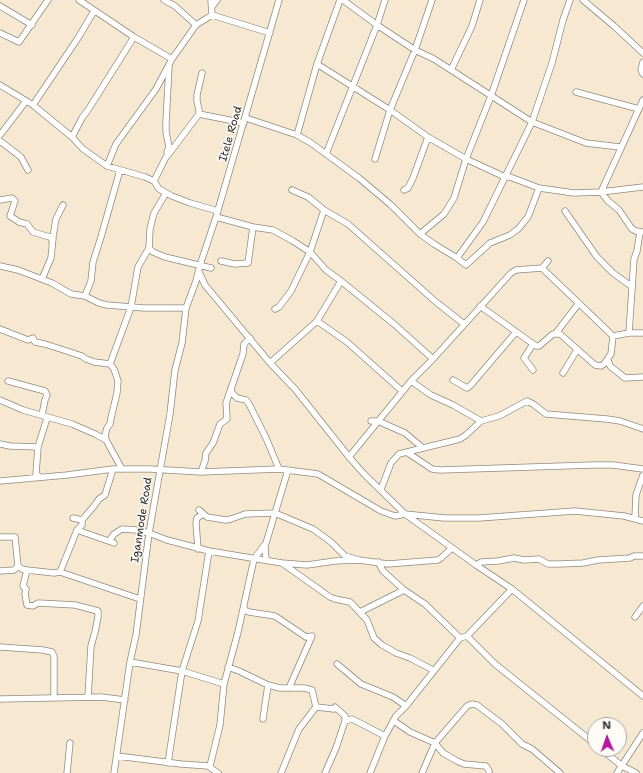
<!DOCTYPE html>
<html>
<head>
<meta charset="utf-8">
<style>
  body { margin:0 }
  #map { position:relative; width:643px; height:773px; overflow:hidden; background:#f6e8d1; font-family:"Shantell Sans",sans-serif }
  canvas { display:block }
  .north { position:absolute; left:587px; top:717px; width:40px; height:40px; box-sizing:border-box; background:#fdfcf7; border:1px solid #a9a8a5; border-radius:50%; rotate:358deg; font-size:11px; font-weight:700; line-height:16px; text-align:center; color:#2b2b2b }
  .north::after { content:''; display:block; margin:auto; width:14px; height:18px; background:#b5179e; clip-path:polygon(50% 0,100% 100%,50% 72%,0 100%) }
</style>
</head>
<body>
<div id="map">
<canvas width="643" height="773"></canvas>
<div class="north">N</div>
</div>
<script>
const c = document.querySelector('canvas').getContext('2d');
c.lineJoin = 'round';
const shape = rows => new Path2D(rows.map(r => 'M' + r).join(''));
function stroke(path, color, width, dash) { c.strokeStyle = color; c.lineWidth = width; c.lineCap = dash ? 'butt' : 'round'; c.setLineDash(dash || []); c.stroke(path); }
function write(font, color, halo, rows, align = 'center') {
  c.font = font + ' "Shantell Sans",sans-serif'; c.lineWidth = 3; c.setLineDash([]); c.textBaseline = 'middle'; c.strokeStyle = halo; c.fillStyle = color; for (const [text, x, y, turn = 0] of rows) {
    c.save(); c.translate(x, y); c.rotate((+turn || 0) * Math.PI / 180); c.textAlign = isNaN(turn) ? turn : align; if (halo) c.strokeText(text, 0, 0); c.fillText(text, 0, 0); c.restore();
  }
}
const minor = shape([
  [79,0,134,37],
  [164,0,175,6,196,25],
  [211,0,212,15],
  [343,0,377,25,415,50,434,59,532,122,586,143,620,147],
  [583,0,614,26,643,53],
  [0,6,32,25],
  [212,7,217,0],
  [0,33,19,42,48,0],
  [643,62,641,70,643,74],
  [317,64,390,110,428,137,466,159,505,177,510,177,539,188,574,193,601,192,643,187],
  [451,70,472,26,480,0],
  [0,85,33,105,72,137,83,149,107,166,145,177,154,181,159,189,172,196,190,203,218,211],
  [576,92,639,109],
  [33,105,78,38,94,11],
  [199,114,244,123],
  [246,118,297,135,311,143,359,178,391,205,420,234,434,244,457,258,466,265,490,243,510,235,518,229,528,217,539,188],
  [0,135,26,101],
  [297,135,317,64,340,0],
  [72,137,82,118,88,110,134,37,172,59],
  [0,141,21,157,28,170],
  [326,154,377,25,385,0],
  [168,155,199,114,199,110,197,101,197,95,202,73],
  [375,159,390,110,415,50,432,0],
  [107,166,116,144,156,89,172,59,196,25,212,15,270,33],
  [154,181,166,157,168,155,167,152,169,147,166,132,166,122,169,67],
  [292,190,308,197,324,210,348,224,436,302,464,324],
  [404,190,408,188,413,178,428,137],
  [601,192,643,100],
  [601,192,608,201,619,210,632,229,636,231,643,232],
  [0,200,12,198,15,201,10,216,19,222,27,224,33,232,53,238,51,258,42,279],
  [565,211,597,257,613,273,631,286],
  [216,217,253,227,273,230,293,241,310,252,326,270,341,281,394,324,433,359],
  [420,234,444,214,454,198,466,159,491,96,524,0],
  [52,242,56,219,63,205],
  [149,248,153,252,165,257,211,268],
  [457,258,483,222,532,122,552,63,563,20,570,0],
  [221,261,235,264,248,263,253,227],
  [0,266,18,270,52,283,71,294,85,296,99,303,107,305,144,308,186,308],
  [542,268,548,261],
  [199,272,205,285,270,363,295,389,349,457,364,474,405,514,476,565,512,589,643,696],
  [85,296,91,281,93,262,101,237,120,170],
  [480,306,536,346,539,346,553,334,560,334,595,365,601,366,604,364,611,354,613,336],
  [275,309,279,307,291,291,310,252,324,210],
  [317,321,347,342,402,391],
  [0,329,28,340,33,338,35,342,45,344,82,356,86,359,94,362,110,364,114,369,118,381,117,393,111,418,110,424,107,428,105,435,106,440,122,469],
  [556,333,579,303],
  [629,333,634,259,637,251,640,232],
  [613,336,629,333,643,333],
  [608,360,610,366,625,378,643,377],
  [270,363,317,321,341,281],
  [110,364,131,307,138,267,149,248,150,229,154,213,166,193],
  [533,370,524,358,533,344],
  [563,373,577,350],
  [453,380,467,388,470,386,516,332],
  [8,381,45,391,47,395,45,400,42,415],
  [411,381,431,395,453,405,481,421],
  [231,388,232,393,237,398,246,400,249,404,266,438,279,469],
  [0,400,23,410,72,424,95,434,106,440],
  [371,421,378,421,405,433,423,448],
  [0,444,10,446,38,447],
  [408,453,432,469,440,470,593,465,613,465,643,469],
  [349,457,411,381,433,359,511,273,516,270,542,268,613,336],
  [201,472,205,461,206,453,213,443,220,424,227,419,226,403,243,354,244,344,250,338],
  [40,477,36,474,38,447,47,418],
  [0,481,67,475,113,469,150,469,201,472,279,469,318,474,381,511,395,516,405,514,444,518,479,518,575,511,624,516,643,521],
  [381,489,391,463,399,454,460,439,466,435,481,421,499,416,527,401,533,404,546,414,607,419,620,421,643,429],
  [199,510,207,517,226,520,231,519,245,514,275,513,313,529,331,542,345,556,359,560],
  [73,518,82,520],
  [635,518,636,495,643,475],
  [77,530,114,543],
  [0,537,15,537,18,566,14,570,0,571],
  [109,541,114,534,122,529,136,530,149,533,167,540,209,551,282,563,330,597,335,599,350,602,353,605,367,620,374,638,382,645,396,653,410,658,433,670],
  [265,546,266,560],
  [198,549,196,523,197,518,203,514],
  [378,562,383,571,404,590,425,604,460,638],
  [282,563,307,565,335,561,359,560,388,564,438,560,441,558,452,548],
  [476,565,481,562,498,561,514,558,524,560,539,559,548,564,560,564,583,563,598,560,630,558,634,556,643,556],
  [18,566,22,569,27,570,54,573,60,572,140,599],
  [27,570,23,586,26,589,25,594,27,605,33,606,38,603,75,605,98,611,98,617,95,632,91,646,88,697],
  [60,572,77,530,82,525,82,520,94,506,99,499,105,495,113,469],
  [244,606,244,610,249,612,275,616,306,637,312,636,289,688],
  [360,612,404,590],
  [635,617,643,606],
  [467,636,495,664,595,744],
  [0,647,43,650,52,652,54,656,54,698],
  [130,662,182,671,224,684],
  [337,664,361,684,393,697,406,706],
  [228,667,239,671,268,685,280,688,304,688,312,690,316,707],
  [0,699,101,697,125,700],
  [316,707,334,709,335,707,345,716,345,721,336,748,325,773],
  [263,719,268,685],
  [345,721,352,719,385,736],
  [394,721,410,732,435,743,443,753,457,761,464,764,486,766,489,771],
  [601,749,622,766,636,773],
  [117,756,181,764,208,766,218,773],
  [168,763,182,671,198,621,209,551],
  [210,766,220,725,224,684,238,632,254,559,266,543,288,470],
  [67,773,70,743],
  [114,773,130,662,136,635,149,533,170,414,175,370,182,343,186,308,196,281,200,265,216,217,279,0],
  [281,773,299,729,316,707],
  [370,773,385,736,396,716,406,706,460,638,467,636,512,589],
  [422,773,435,743,467,706,472,704,477,705,502,724,522,744,532,749,560,773],
  [617,773,643,733]
]);
stroke(minor, '#908a7e', 7);
stroke(minor, '#fff', 5.5);
write('11px', '#2b2b2b', '#fdfcf7', [
  ["Itele Road",231,134,-74],
  ["Iganmode Road",142,520,-81]
]);
</script>
</body>
</html>
